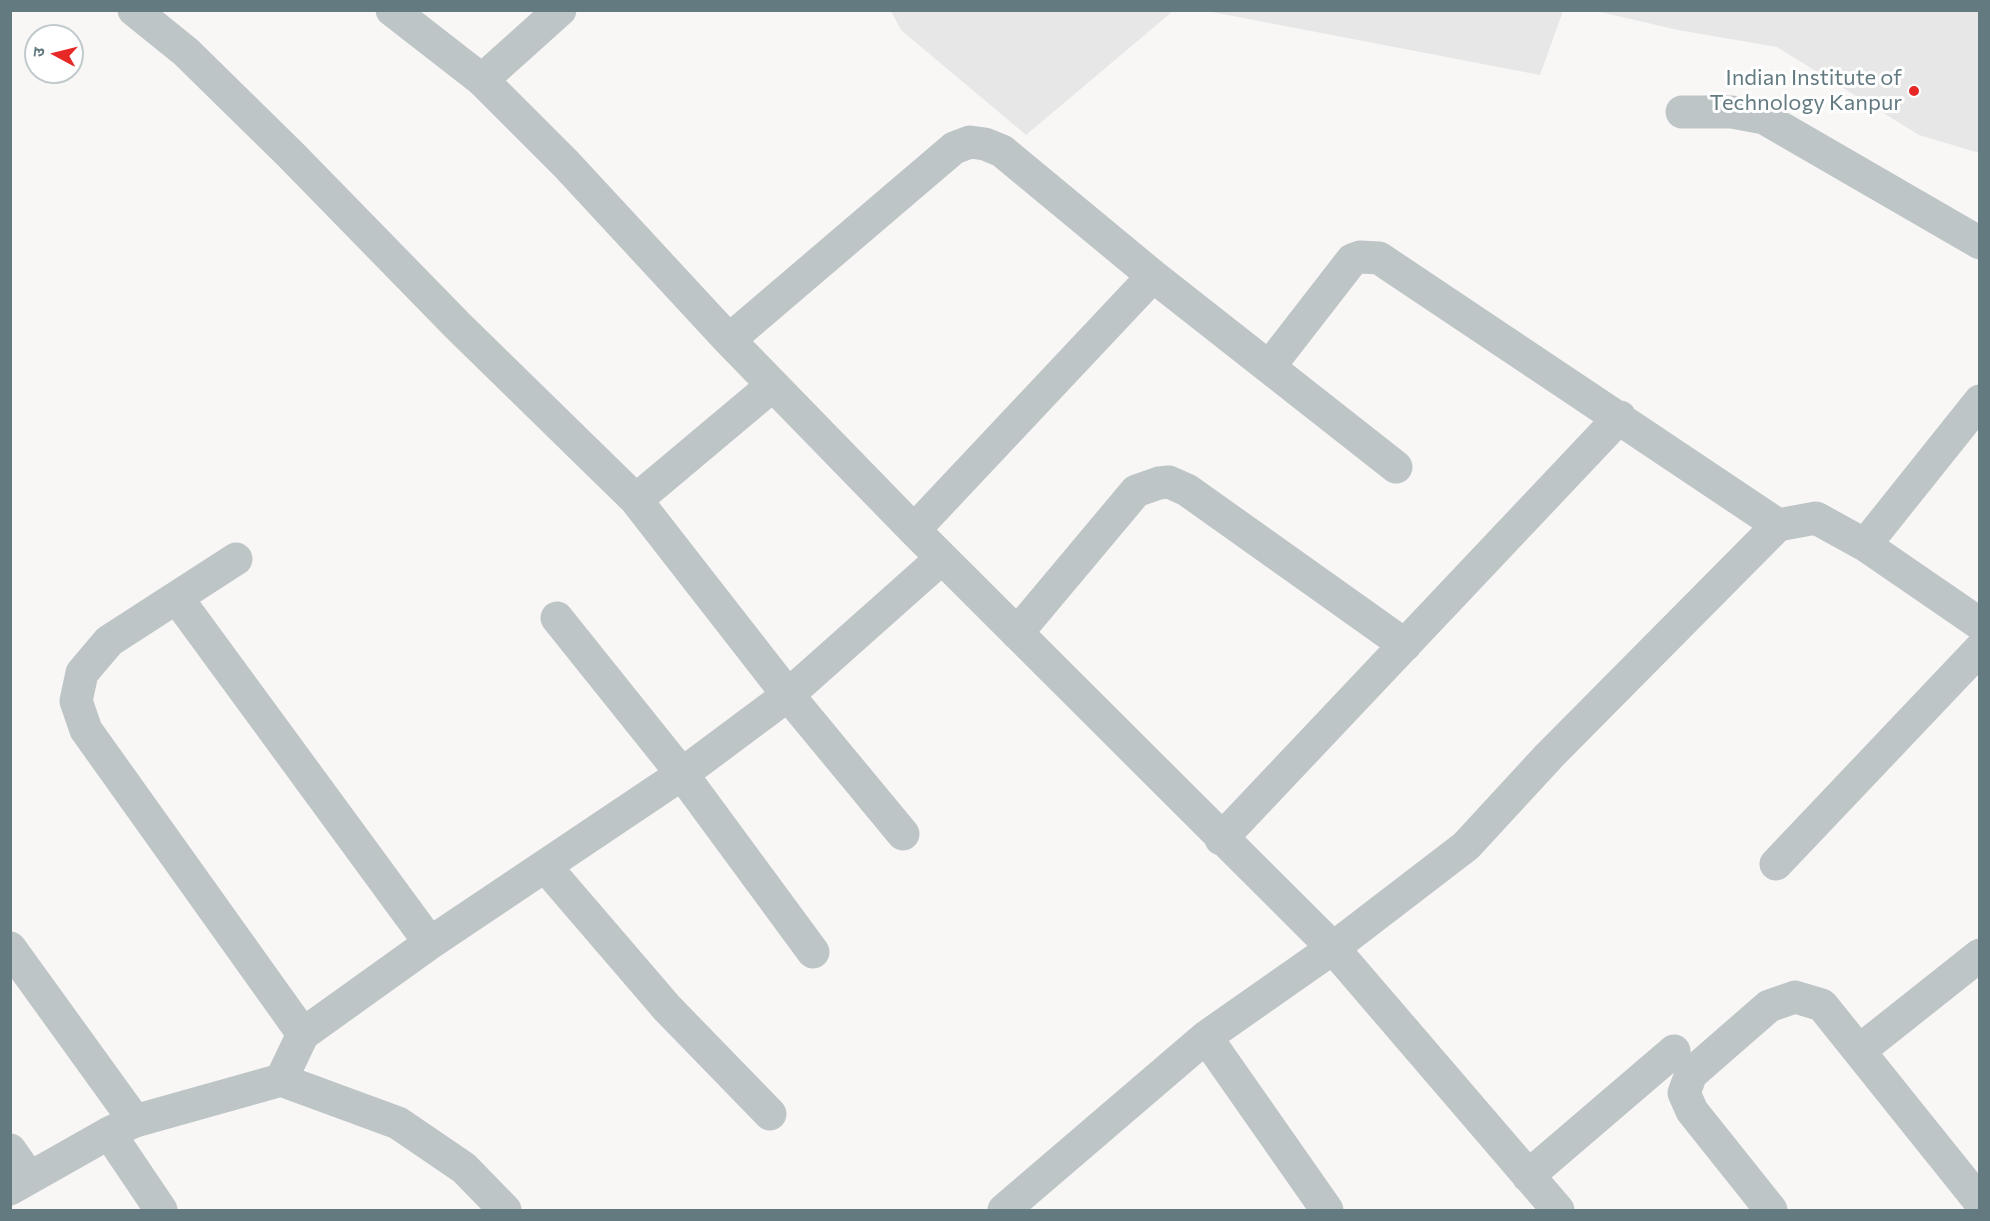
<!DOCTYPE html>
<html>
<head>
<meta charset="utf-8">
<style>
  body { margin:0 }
  #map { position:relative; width:1990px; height:1221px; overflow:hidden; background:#f8f7f5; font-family:Commissioner,"Noto Sans Devanagari",sans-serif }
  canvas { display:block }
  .frame { position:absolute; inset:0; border:12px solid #627a80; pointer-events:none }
  .north { position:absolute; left:24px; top:24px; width:60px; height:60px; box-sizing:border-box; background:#fff; border:2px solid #c0cacc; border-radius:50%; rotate:277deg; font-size:16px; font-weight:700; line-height:24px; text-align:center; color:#627a80 }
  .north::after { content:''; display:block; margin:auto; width:21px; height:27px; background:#e62926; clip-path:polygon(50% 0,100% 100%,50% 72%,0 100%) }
</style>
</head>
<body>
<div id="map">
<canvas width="1990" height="1221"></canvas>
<div class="frame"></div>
<div class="north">उ</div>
</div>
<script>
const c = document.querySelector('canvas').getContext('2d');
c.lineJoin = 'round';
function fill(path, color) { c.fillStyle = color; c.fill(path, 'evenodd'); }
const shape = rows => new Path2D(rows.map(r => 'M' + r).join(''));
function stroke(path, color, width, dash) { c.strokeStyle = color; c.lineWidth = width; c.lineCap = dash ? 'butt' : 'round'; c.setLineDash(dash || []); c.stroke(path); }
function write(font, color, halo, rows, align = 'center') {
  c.font = font + ' Commissioner,sans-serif'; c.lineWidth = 6; c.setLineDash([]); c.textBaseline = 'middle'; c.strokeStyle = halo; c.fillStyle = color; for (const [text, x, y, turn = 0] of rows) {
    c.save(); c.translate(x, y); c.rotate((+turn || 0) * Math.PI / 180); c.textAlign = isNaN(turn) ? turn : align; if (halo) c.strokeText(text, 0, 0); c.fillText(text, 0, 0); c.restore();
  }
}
fill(shape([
  [891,11,1173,11,1026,135,901,30],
  [1207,11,1563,10,1563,11,1540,75],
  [1596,11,1979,11,1979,153,1919,135,1777,47,1678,30]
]), '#e6e7e6');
stroke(shape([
  [134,10,186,52,290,154,458,326,636,500,788,695,903,834],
  [392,10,482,80,567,165,729,340,914,530,1333,948,1558,1210],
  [482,80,560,10],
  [1682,112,1732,112,1764,118,1980,243],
  [729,340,954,148,970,142,985,144,1002,151,1153,276,1396,467],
  [1269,367,1352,260,1360,257,1379,258,1778,525],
  [636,500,773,385],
  [914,530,1153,276],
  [1865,545,1980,401],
  [236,559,109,641,82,673,76,701,86,730,303,1034,281,1080],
  [177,598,430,943],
  [557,618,682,774,813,952],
  [1017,633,1136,491,1159,483,1169,482,1187,490,1405,645],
  [1221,839,1620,417],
  [1776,864,1980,649],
  [545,866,667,1008,770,1114],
  [10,948,135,1121],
  [303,1034,430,943,682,774,788,695,942,558],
  [1206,1037,1327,1210],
  [1859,1051,1980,955],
  [109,1133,161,1210],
  [10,1150,29,1177],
  [1528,1176,1674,1051],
  [10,1189,109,1133,135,1121,281,1080,398,1123,464,1168,505,1210],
  [1004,1210,1206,1037,1333,948,1466,846,1549,756,1778,525,1816,518,1865,545,1980,624],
  [1771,1210,1692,1111,1684,1093,1691,1074,1769,1006,1795,997,1822,1005,1980,1202]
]), '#bec5c7', 33);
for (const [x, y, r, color] of [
  [1914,91,6,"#e62926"]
]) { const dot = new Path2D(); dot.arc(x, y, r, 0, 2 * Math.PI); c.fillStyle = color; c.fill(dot); stroke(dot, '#fff', 2); }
write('22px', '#627a80', '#fff', [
  ["Indian Institute of",1902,78],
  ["Technology Kanpur",1902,103]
], 'right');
</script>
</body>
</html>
